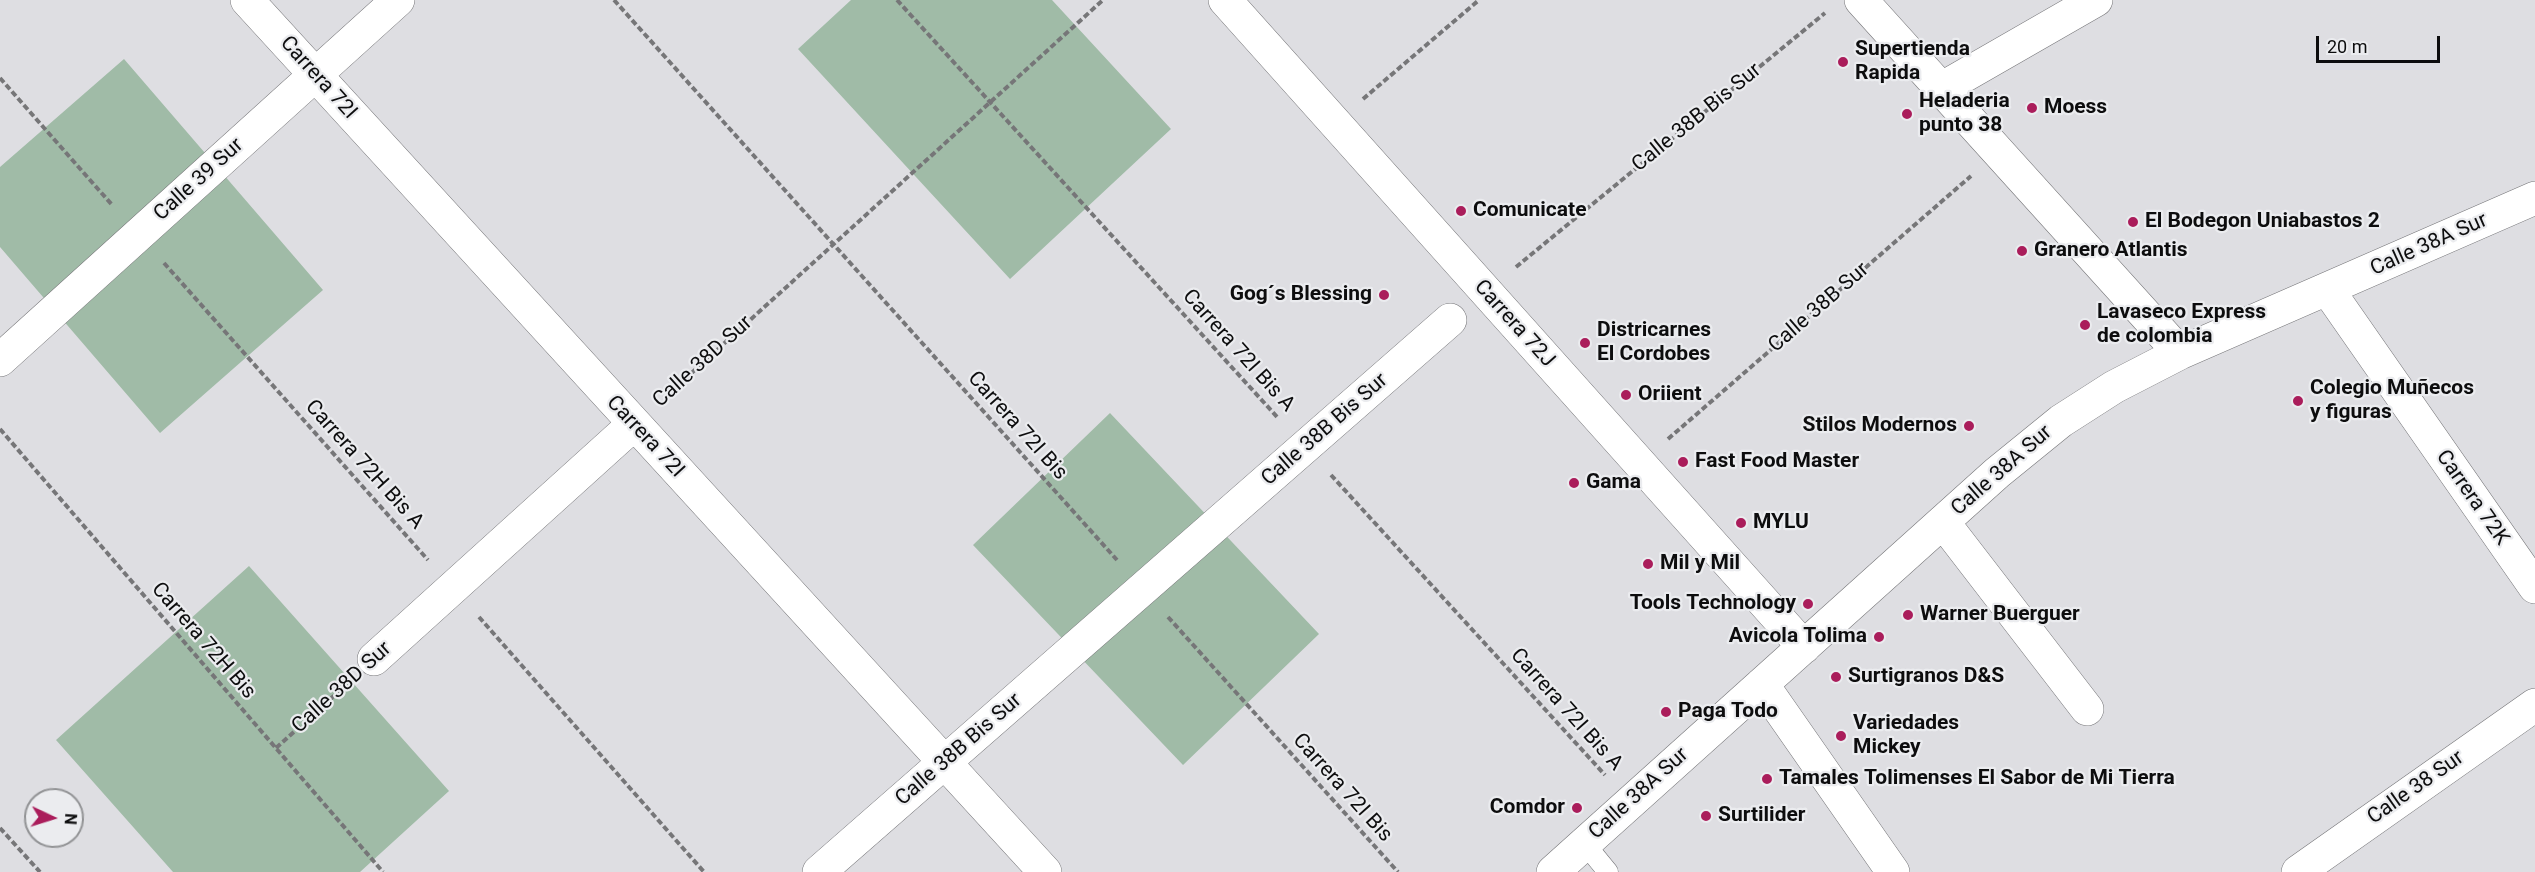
<!DOCTYPE html>
<html>
<head>
<meta charset="utf-8">
<style>
  body { margin:0 }
  #map { position:relative; width:2535px; height:872px; overflow:hidden; background:#dedee2; font-family:Roboto,sans-serif }
  canvas { display:block }
  .north { position:absolute; left:24px; top:788px; width:60px; height:60px; box-sizing:border-box; background:#ebecef; border:2px solid #929395; border-radius:50%; rotate:94deg; font-size:16px; font-weight:700; line-height:24px; text-align:center; color:#0d0d0e }
  .north::after { content:''; display:block; margin:auto; width:21px; height:27px; background:#aa1d5b; clip-path:polygon(50% 0,100% 100%,50% 72%,0 100%) }
  .scale { position:absolute; left:2316px; top:36px; width:124px; height:27px; box-sizing:border-box; border:3px solid #0d0d0e; border-top:0; padding-left:8px; font-size:18px; line-height:21px; white-space:nowrap; color:#0d0d0e; -webkit-text-stroke:4px #ebecef; paint-order:stroke }
</style>
</head>
<body>
<div id="map">
<canvas width="2535" height="872"></canvas>
<div class="north">N</div>
<div class="scale">20 m</div>
</div>
<script>
const c = document.querySelector('canvas').getContext('2d');
c.lineJoin = 'round';
function fill(path, color) { c.fillStyle = color; c.fill(path, 'evenodd'); }
const shape = rows => new Path2D(rows.map(r => 'M' + r).join(''));
function stroke(path, color, width, dash) { c.strokeStyle = color; c.lineWidth = width; c.lineCap = dash ? 'butt' : 'round'; c.setLineDash(dash || []); c.stroke(path); }
function write(font, color, halo, rows, align = 'center') {
  c.font = font + ' Roboto,sans-serif'; c.lineWidth = 4.5; c.setLineDash([]); c.textBaseline = 'middle'; c.strokeStyle = halo; c.fillStyle = color; for (const [text, x, y, turn = 0] of rows) {
    c.save(); c.translate(x, y); c.rotate((+turn || 0) * Math.PI / 180); c.textAlign = isNaN(turn) ? turn : align; if (halo) c.strokeText(text, 0, 0); c.fillText(text, 0, 0); c.restore();
  }
}
fill(shape([
  [851,0,1052,0,1171,129,1010,279,798,49],
  [124,59,323,290,160,433,0,247,0,167],
  [1110,413,1319,634,1183,765,973,545],
  [249,566,449,791,360,872,173,872,56,740]
]), '#a0bba7');
const service = shape([
  [1585,844,1608,872]
]);
const minor = shape([
  [247,0,1045,872],
  [1225,0,1804,647],
  [1861,0,2180,353],
  [1941,89,2096,0],
  [2328,290,2535,587],
  [0,360,398,0],
  [1943,522,2087,709],
  [374,659,634,424],
  [1762,684,1893,872],
  [819,872,1450,320],
  [1553,872,1997,473,2061,421,2114,387,2180,353,2535,198]
]);
const tertiary = shape([
  [2298,872,2535,705]
]);
stroke(service, '#757578', 21);
stroke(minor, '#757578', 34);
stroke(tertiary, '#757578', 34);
stroke(shape([
  [614,0,1117,560],
  [897,0,1279,419],
  [0,78,113,206],
  [1363,99,1479,0],
  [164,263,428,560],
  [1516,267,1825,13],
  [664,398,1103,0],
  [0,429,383,872],
  [1668,439,1971,176],
  [1331,475,1605,775],
  [479,617,704,872],
  [1168,617,1398,872],
  [276,748,347,684],
  [0,828,40,872]
]), '#767678', 4, [6, 3]);
stroke(service, '#fff', 20);
stroke(minor, '#fff', 33);
stroke(tertiary, '#fff', 33);
for (const [x, y, r, color] of [
  [1843,62,6,"#aa1d5b"],
  [2032,108,6,"#aa1d5b"],
  [1907,114,6,"#aa1d5b"],
  [1461,211,6,"#aa1d5b"],
  [2133,222,6,"#aa1d5b"],
  [2022,251,6,"#aa1d5b"],
  [1384,295,6,"#aa1d5b"],
  [2085,325,6,"#aa1d5b"],
  [1585,343,6,"#aa1d5b"],
  [1626,395,6,"#aa1d5b"],
  [2298,401,6,"#aa1d5b"],
  [1969,426,6,"#aa1d5b"],
  [1683,462,6,"#aa1d5b"],
  [1574,483,6,"#aa1d5b"],
  [1741,523,6,"#aa1d5b"],
  [1648,564,6,"#aa1d5b"],
  [1808,604,6,"#aa1d5b"],
  [1908,615,6,"#aa1d5b"],
  [1879,637,6,"#aa1d5b"],
  [1836,677,6,"#aa1d5b"],
  [1666,712,6,"#aa1d5b"],
  [1841,736,6,"#aa1d5b"],
  [1767,779,6,"#aa1d5b"],
  [1577,808,6,"#aa1d5b"],
  [1706,816,6,"#aa1d5b"]
]) { const dot = new Path2D(); dot.arc(x, y, r, 0, 2 * Math.PI); c.fillStyle = color; c.fill(dot); stroke(dot, '#ebecef', 2); }
write('bold 21px', '#0d0d0e', '#ebecef', [
  ["Supertienda",1855,50],
  ["Rapida",1855,74],
  ["Heladeria",1919,102],
  ["punto 38",1919,126],
  ["Moess",2044,108],
  ["Comunicate",1473,211],
  ["El Bodegon Uniabastos 2",2145,222],
  ["Granero Atlantis",2034,251],
  ["Gog´s Blessing",1372,295,"right"],
  ["Lavaseco Express",2097,313],
  ["de colombia",2097,337],
  ["Districarnes",1597,331],
  ["El Cordobes",1597,355],
  ["Colegio Muñecos",2310,389],
  ["y figuras",2310,413],
  ["Oriient",1638,395],
  ["Stilos Modernos",1957,426,"right"],
  ["Fast Food Master",1695,462],
  ["Gama",1586,483],
  ["MYLU",1753,523],
  ["Mil y Mil",1660,564],
  ["Tools Technology",1796,604,"right"],
  ["Warner Buerguer",1920,615],
  ["Avicola Tolima",1867,637,"right"],
  ["Surtigranos D&S",1848,677],
  ["Paga Todo",1678,712],
  ["Variedades",1853,724],
  ["Mickey",1853,748],
  ["Tamales Tolimenses El Sabor de Mi Tierra",1779,779],
  ["Comdor",1565,808,"right"],
  ["Surtilider",1718,816]
], 'left');
write('21px', '#0d0d0e', '#ebecef', [
  ["Carrera 72I",318,78,48],
  ["Calle 38B Bis Sur",1697,118,-39],
  ["Calle 39 Sur",199,180,-42],
  ["Calle 38A Sur",2429,245,-24],
  ["Calle 38B Sur",1819,308,-41],
  ["Carrera 72J",1514,324,48],
  ["Carrera 72I Bis A",1238,351,48],
  ["Calle 38D Sur",703,362,-42],
  ["Carrera 72I Bis",1017,426,48],
  ["Calle 38B Bis Sur",1325,430,-41],
  ["Carrera 72I",645,437,47],
  ["Carrera 72H Bis A",364,465,48],
  ["Calle 38A Sur",2002,471,-41],
  ["Carrera 72K",2472,498,55],
  ["Carrera 72H Bis",203,641,49],
  ["Calle 38D Sur",342,688,-42],
  ["Carrera 72I Bis A",1566,710,48],
  ["Calle 38B Bis Sur",959,750,-41],
  ["Carrera 72I Bis",1342,788,48],
  ["Calle 38 Sur",2416,788,-35],
  ["Calle 38A Sur",1639,794,-42]
]);
</script>
</body>
</html>
